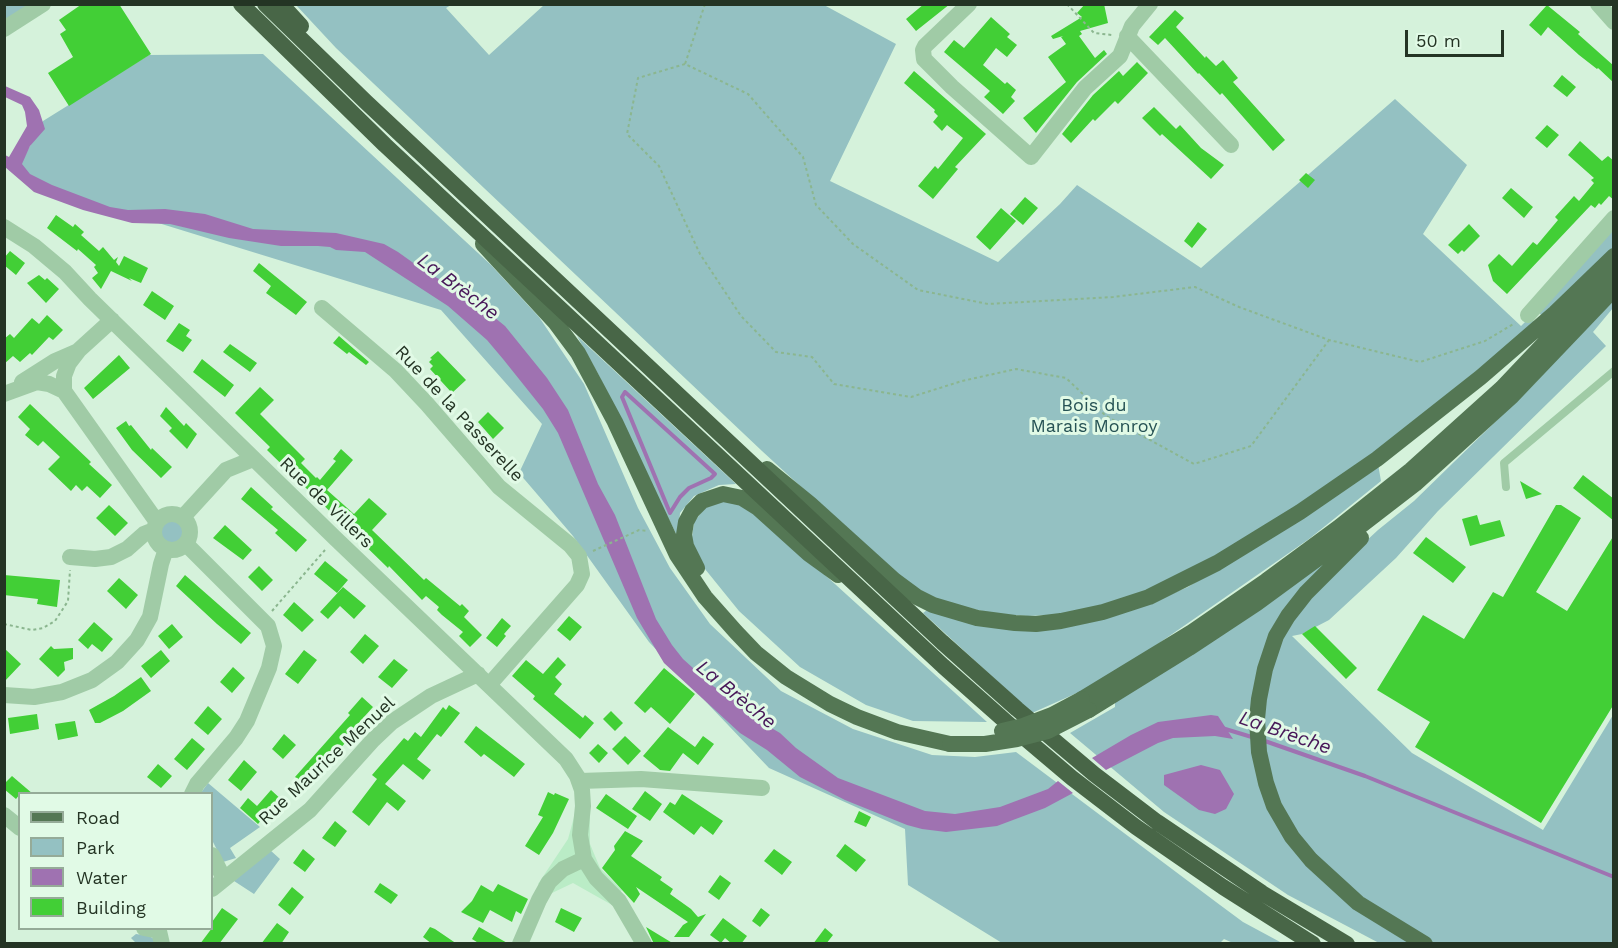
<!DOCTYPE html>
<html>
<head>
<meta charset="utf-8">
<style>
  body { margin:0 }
  #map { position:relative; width:1618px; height:948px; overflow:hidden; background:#d5f2db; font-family:"Work Sans",sans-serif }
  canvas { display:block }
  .frame { position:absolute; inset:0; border:6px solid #243424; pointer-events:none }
  .legend { position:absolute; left:18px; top:792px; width:195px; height:138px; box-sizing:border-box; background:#e1fae6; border:2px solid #95ab98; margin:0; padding:8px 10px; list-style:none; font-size:18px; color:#243424 }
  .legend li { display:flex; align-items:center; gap:12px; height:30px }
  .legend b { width:30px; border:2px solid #95ab98 }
  .scale { position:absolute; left:1405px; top:30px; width:99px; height:27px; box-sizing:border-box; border:3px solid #243424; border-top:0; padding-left:8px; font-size:18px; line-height:21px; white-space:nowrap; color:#243424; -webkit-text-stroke:4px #e1fae6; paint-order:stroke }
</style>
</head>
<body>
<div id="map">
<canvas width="1618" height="948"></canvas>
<div class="frame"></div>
<ul class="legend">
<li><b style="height:8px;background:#547754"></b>Road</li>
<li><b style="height:16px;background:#94c1c2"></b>Park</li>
<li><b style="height:16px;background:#9f72b1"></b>Water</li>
<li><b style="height:16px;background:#42cf36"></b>Building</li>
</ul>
<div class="scale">50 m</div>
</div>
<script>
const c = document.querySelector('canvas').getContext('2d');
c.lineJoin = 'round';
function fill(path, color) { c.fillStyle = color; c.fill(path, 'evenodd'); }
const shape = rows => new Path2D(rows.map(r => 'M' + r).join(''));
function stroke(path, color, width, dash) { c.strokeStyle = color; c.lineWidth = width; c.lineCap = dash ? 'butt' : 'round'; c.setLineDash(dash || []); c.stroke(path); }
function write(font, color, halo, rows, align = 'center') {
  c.font = font + ' "Work Sans",sans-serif'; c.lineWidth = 6; c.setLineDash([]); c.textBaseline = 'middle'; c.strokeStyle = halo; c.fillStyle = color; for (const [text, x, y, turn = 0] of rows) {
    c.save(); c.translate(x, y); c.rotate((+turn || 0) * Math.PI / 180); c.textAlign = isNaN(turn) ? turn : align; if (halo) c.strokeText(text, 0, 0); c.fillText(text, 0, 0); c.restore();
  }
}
fill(shape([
  [5,4,32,5,5,21],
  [296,5,451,5,446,8,489,55,544,5,824,5,896,44,830,181,998,262,1060,204,1077,185,1201,268,1395,99,1467,165,1423,234,1521,326,1527,320,1535,321,1541,315,1538,311,1613,225,1613,250,1529,331,1377,452,1255,534,1146,593,1071,614,1028,616,996,614,936,601,908,585,762,451,336,48],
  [263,54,491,265,539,317,584,384,638,508,670,568,710,624,781,691,853,729,932,755,975,757,1016,752,1220,905,1243,922,1282,943,1233,943,1224,939,1219,944,1002,943,908,885,905,829,769,768,649,642,573,536,519,473,542,424,441,310,48,189,19,167,43,121,149,55],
  [1613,297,1613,308,1593,332,1606,346,1438,511,1396,558,1329,620,1302,634,1292,636,1412,753,1543,830,1613,715,1613,943,1379,943,1288,895,1164,812,1070,733,1115,707,1115,700,1328,558,1298,612,1336,569,1378,530,1414,501,1535,383],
  [577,336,736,484,719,485,694,496,680,513,678,538,598,374],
  [1378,464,1381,481,1309,539,1106,680,1032,713,923,613,927,610,977,624,1143,606,1188,587,1331,497],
  [711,500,741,504,760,516,987,722,913,721,866,705,800,667,739,611,705,569,691,545,694,522],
  '161 532a11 11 0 1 1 22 0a11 11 0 1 1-22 0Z',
  [208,783,260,827,230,848,236,858,223,862,212,840,212,794,200,794],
  [270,850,280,859,254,894,234,881],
  [136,934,149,936,156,940,157,943,136,943,131,938]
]), '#94c1c2');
fill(shape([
  [574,817,590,817,590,844,600,868,622,890,612,905,573,883,552,893,538,884,568,839]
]), '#baecc6');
fill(shape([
  [5,86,30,97,39,110,45,129,30,146,22,164,30,174,52,185,110,207,128,210,165,209,205,214,253,229,336,233,384,244,398,252,426,272,463,292,505,326,547,378,568,410,598,484,615,515,656,619,672,645,683,659,713,686,742,705,751,716,780,733,796,748,838,778,925,811,955,814,1000,807,1048,789,1058,781,1073,793,1045,808,997,826,946,832,922,829,907,825,845,800,800,777,767,750,740,733,664,663,637,618,558,433,543,409,503,359,487,340,448,306,365,252,336,250,330,247,318,246,281,246,229,238,170,224,132,223,83,210,34,192,5,167,5,155,9,157,27,126,25,112,22,105,5,97],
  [1211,715,1218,716,1233,739,1215,736,1173,738,1158,743,1106,770,1092,758,1131,735,1158,722],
  [1201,765,1220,770,1234,794,1226,809,1215,814,1199,810,1164,785,1164,775]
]), '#9f72b1');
stroke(shape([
  [625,392,715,474,711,478,689,488,680,497,670,513,622,397,625,392],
  [1222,728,1255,738],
  [1262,740,1365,776,1614,877]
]), '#9f72b1', 4);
fill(shape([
  [82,4,119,4,151,54,69,106,48,73,73,57,60,34,66,30,59,20],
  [924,4,950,4,916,31,906,19],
  [1085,4,1104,4,1108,23,1080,31,1082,34,1079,36,1095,58,1104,50,1107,54,1077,82,1036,133,1023,118,1066,82,1048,57,1066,44,1061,37,1063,36,1053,39,1051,36,1082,17,1077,13],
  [1547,5,1580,32,1578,34,1614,66,1614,83,1598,68,1597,69,1579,55,1548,27,1541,36,1529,25],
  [1175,10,1184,18,1176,27,1205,58,1206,56,1216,66,1223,60,1238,78,1233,82,1285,140,1273,151,1222,93,1220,95,1199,73,1198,74,1165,38,1158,45,1149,37],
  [991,17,1010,34,1007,37,1017,45,1007,57,996,48,983,65,1005,84,1007,82,1016,90,1011,97,1015,101,1003,114,984,97,990,91,944,52,954,40,964,48],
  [1137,62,1148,73,1118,104,1115,101,1095,121,1093,119,1071,143,1062,134,1093,95,1119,71,1123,76],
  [914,71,986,134,955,167,958,169,933,199,918,186,935,166,938,169,963,138,947,125,942,131,933,122,938,116,934,112,935,110,904,83],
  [1562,75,1576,87,1567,97,1553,86],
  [1154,107,1176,129,1180,125,1201,148,1224,165,1211,179,1162,134,1160,136,1142,118],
  [1547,125,1559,135,1547,148,1535,138],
  [1580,141,1602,161,1608,156,1614,161,1614,200,1609,196,1601,205,1599,203,1595,208,1591,205,1507,294,1493,281,1488,265,1499,254,1512,266,1533,242,1537,245,1558,220,1555,217,1574,196,1579,201,1594,183,1591,180,1594,178,1568,155],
  [1306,173,1315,180,1308,188,1299,180],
  [1511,188,1533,207,1524,218,1502,198],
  [1025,197,1038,208,1023,225,1010,214],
  [1001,208,1016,221,990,250,976,237],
  [56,215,73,227,75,224,84,232,81,235,99,251,103,247,114,260,118,257,116,262,119,266,124,256,148,268,141,283,129,278,132,281,111,271,101,289,92,278,98,273,94,267,96,265,78,249,77,251,47,228],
  [1198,222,1207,229,1192,248,1184,241],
  [1469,224,1480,236,1464,252,1462,250,1458,254,1448,245],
  [10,251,25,263,16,275,4,265,4,258],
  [259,263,307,302,296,315,266,293,271,286,253,271],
  [39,275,45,280,47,278,59,289,46,303,27,283],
  [152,291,174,306,165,320,143,305],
  [47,315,63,330,53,340,49,337,32,355,30,353,20,362,13,356,4,364,4,339,10,334,14,338,32,318,39,324],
  [179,323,190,330,186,336,192,340,183,352,166,341],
  [339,336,369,362,366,365,349,352,347,354,333,343],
  [230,344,257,363,250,372,223,352],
  [438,351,466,380,452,393,430,369,433,366,429,362,432,359,430,358],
  [119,355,130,368,93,399,84,388],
  [202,359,234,385,225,397,193,372],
  [260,387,274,400,260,414,305,459,301,463,316,478,317,477,320,480,336,461,333,459,341,449,353,460,327,490,354,514,369,498,387,514,372,530,424,580,426,578,460,606,462,604,469,611,464,617,482,635,470,647,459,636,463,632,442,615,437,610,439,607,426,596,422,600,389,566,388,568,267,450,270,447,235,413],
  [30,404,91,462,89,464,112,485,100,498,87,486,82,491,76,485,71,491,48,469,60,457,43,441,38,446,25,435,30,429,18,417],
  [166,407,184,426,186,423,197,434,187,449,169,431,172,428,160,416],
  [488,412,504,428,493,439,478,422],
  [126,421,129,426,131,425,151,450,152,448,172,467,161,478,132,450,116,428],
  [1583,475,1614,499,1614,521,1573,488],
  [1520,481,1542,494,1526,499],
  [251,487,273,507,271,509,307,540,296,552,275,533,278,530,241,499],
  [109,505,128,523,115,536,96,518],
  [1556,505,1561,505,1581,518,1536,592,1567,611,1614,535,1614,704,1541,823,1415,747,1430,722,1377,690,1423,615,1464,639,1493,592,1503,597],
  [1477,515,1480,525,1500,520,1505,536,1470,546,1462,519],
  [225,525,252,550,243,560,213,538],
  [1426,537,1466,567,1453,583,1413,553],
  [325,561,348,580,337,593,314,574],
  [259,566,273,580,262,591,248,577],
  [4,575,60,580,57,607,37,604,38,599,4,595],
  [185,575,251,633,241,644,217,624,176,586],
  [119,578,138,595,126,609,107,591],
  [343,587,366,606,354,619,340,606,328,619,320,612],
  [294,602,314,620,302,632,283,615],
  [569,616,582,627,570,641,557,630],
  [502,618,511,626,504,634,506,636,497,647,486,638],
  [94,622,113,639,102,652,92,644,88,649,78,640],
  [172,624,183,637,169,649,158,636],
  [1315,626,1357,668,1346,679,1302,634],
  [365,634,379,646,363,664,350,652],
  [51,646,54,649,73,648,73,659,64,662,65,670,58,677,39,659],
  [4,648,21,664,4,682],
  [161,650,170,661,151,678,141,666],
  [304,650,317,660,298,684,285,674],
  [558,657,566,665,555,677,562,684,554,694,583,718,585,715,594,723,580,739,533,699,535,696,512,676,526,660,543,674],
  [394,659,408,670,392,688,378,677],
  [233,667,245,678,232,693,220,682],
  [664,668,695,694,670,724,651,707,645,713,634,703],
  [141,677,151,691,123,711,100,723,95,723,89,710,114,696],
  [362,697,373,707,346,737,349,739,319,770,321,772,308,787,295,777,350,715,348,713],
  [449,705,460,713,441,737,437,734,417,759,431,770,423,780,403,764,385,784,406,801,398,811,387,802,369,826,352,812,377,779,372,775,404,738,408,741,415,732,421,737,443,707,446,710],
  [208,706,222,719,208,735,194,723],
  [611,711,623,723,615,731,603,719],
  [37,714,39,729,10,734,8,718],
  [75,721,78,736,58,740,55,724],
  [476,726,525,764,514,777,484,754,481,757,464,742],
  [668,727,695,747,703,736,714,744,698,765,683,753,670,771,660,770,643,756],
  [284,734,296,745,283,759,272,749],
  [625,736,641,751,628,765,612,749],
  [192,738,205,749,187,770,174,759],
  [598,744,608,753,599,763,589,753],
  [244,760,257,772,241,791,228,780],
  [158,764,172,776,161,788,147,777],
  [12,776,33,794,20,794,16,799,4,789,4,784],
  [271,790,284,802,272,816,267,813,258,824,240,808,248,798,257,806],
  [645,791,662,804,650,821,632,809],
  [548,792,554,795,555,793,569,799,553,833,539,855,525,846,543,817,538,815],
  [606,794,637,816,628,829,596,808],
  [682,794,723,821,713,835,701,826,694,835,663,812,670,802,675,805],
  [859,811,871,817,866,827,854,822],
  [335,821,347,831,335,847,322,838],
  [625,831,643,841,631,856,662,877,660,880,673,889,670,894,691,909,698,917,706,914,689,937,674,937,683,925,688,922,636,887,640,894,634,903,602,868,615,850,614,846],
  [845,844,866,860,856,872,836,856],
  [303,849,315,859,305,872,293,863],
  [774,849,792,862,782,875,764,861],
  [720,875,731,883,719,900,708,892],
  [380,883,398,895,391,904,374,892],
  [498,884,528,899,521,914,516,911,512,922,490,910,483,923,461,912,472,901,481,885,493,892],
  [292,887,304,897,290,915,278,905],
  [222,908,238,919,219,944,200,944,212,928,212,922],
  [561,908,582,918,574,932,555,922],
  [761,908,770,915,760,927,752,921],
  [723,918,747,936,741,944,732,944,725,938,721,943,710,935],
  [277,923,289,932,281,944,261,944],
  [430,927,435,929,457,944,432,944,423,937],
  [479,927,509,944,480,944,472,939],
  [646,927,674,944,654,944],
  [825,928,833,935,826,944,813,944]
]), '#42cf36');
stroke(shape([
  [705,4,685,64,748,94,803,157,816,205,853,244,918,290,988,304,1113,297,1195,287,1239,307,1329,340,1420,362,1485,341,1515,323],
  [1067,4,1094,33,1112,35],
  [685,64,638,78,627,134,659,166,700,254,741,316,776,352,812,357,834,384,911,397,962,381,1016,369,1066,378,1106,416,1194,464,1251,446,1329,340],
  [593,551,639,530,648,531],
  [272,611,325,550],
  [4,624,32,630,43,628,55,621,68,601,70,570]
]), '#8bb68f', 2, [3, 3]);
stroke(shape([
  [1506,487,1504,463,1614,371]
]), '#a0cba6', 8);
stroke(shape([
  [969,4,925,46,923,50,924,59,952,87,1031,157,1085,88,1120,56,1132,26,1150,4],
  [1598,4,1614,22],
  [4,29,43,4],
  [1127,36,1231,145],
  [4,227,34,246,65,272,90,299,335,538,566,759,577,776,582,790,583,806,580,835,584,859,596,878,619,901,644,944],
  [322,308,396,371,427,404,499,487,570,545,579,556,582,574,577,585,489,685],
  [1528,315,1614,218],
  [22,382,55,361,78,351],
  [64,391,64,376,69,363,79,350,112,320],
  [4,394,37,382,49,384,64,391,157,522],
  '154 532a18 18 0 1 1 36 0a18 18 0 1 1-36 0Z',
  [183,517,226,470,253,459],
  [186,544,268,626,274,646,269,668,247,721,236,738,197,784,192,794],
  [70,557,95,559,111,557,127,549,144,534,154,530],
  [4,695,34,697,62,692,92,680,117,662,137,640,150,617,161,564,166,549],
  [580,781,641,779,762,788],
  [4,815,20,828],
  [212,855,224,879],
  [212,889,310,810,373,740,392,722,431,696,478,674],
  [144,928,159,931,162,944],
  [520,944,539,900,549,882,563,869,584,859]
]), '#a0cba6', 16);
stroke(shape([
  [483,244,555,322,578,353,615,422,677,555,705,597,736,632,756,653,786,677,830,704,857,717,897,732,950,744],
  [767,469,810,504,894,580,917,597,933,605,977,618,1015,623,1036,624,1061,621,1103,612,1149,597,1217,563,1300,512,1377,459,1481,377,1555,313,1614,256],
  [1361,538,1306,593,1288,616,1276,636,1265,669,1259,699,1257,719,1259,752,1266,783,1274,806,1292,837,1311,860,1358,903,1425,944],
  [697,568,686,546,684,535,686,522,692,511,702,501,723,494,742,498,758,508,809,554,838,575],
  [1082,699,1192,632,1266,581,1338,528,1411,470,1502,388,1611,273],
  [1089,710,1189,648,1257,603,1332,548,1415,484,1512,396,1614,289]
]), '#547754', 16);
stroke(shape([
  [241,4,385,145,943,666,1013,728,1072,778,1136,827,1223,887,1313,944],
  [265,4,366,102,942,642,1017,709,1094,774,1157,822,1262,893,1347,944],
  [281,4,301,26]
]), '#486647', 16);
stroke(shape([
  [1002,731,1023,726,1052,715,1082,699],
  [950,744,985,744,1017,739,1048,731,1089,710]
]), '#547754', 16);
write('18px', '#265254', '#e1fae6', [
  ["Bois du",1094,406],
  ["Marais Monroy",1094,427]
]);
write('18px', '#243424', '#e1fae6', [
  ["Rue de la Passerelle",459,414,47],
  ["Rue de Villers",326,503,44],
  ["Rue Maurice Menuel",327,761,-43]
]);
write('italic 20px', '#471758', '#e1fae6', [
  ["La Brèche",458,287,37],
  ["La Brèche",736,695,39],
  ["La Brèche",1285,733,19]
]);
</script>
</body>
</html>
